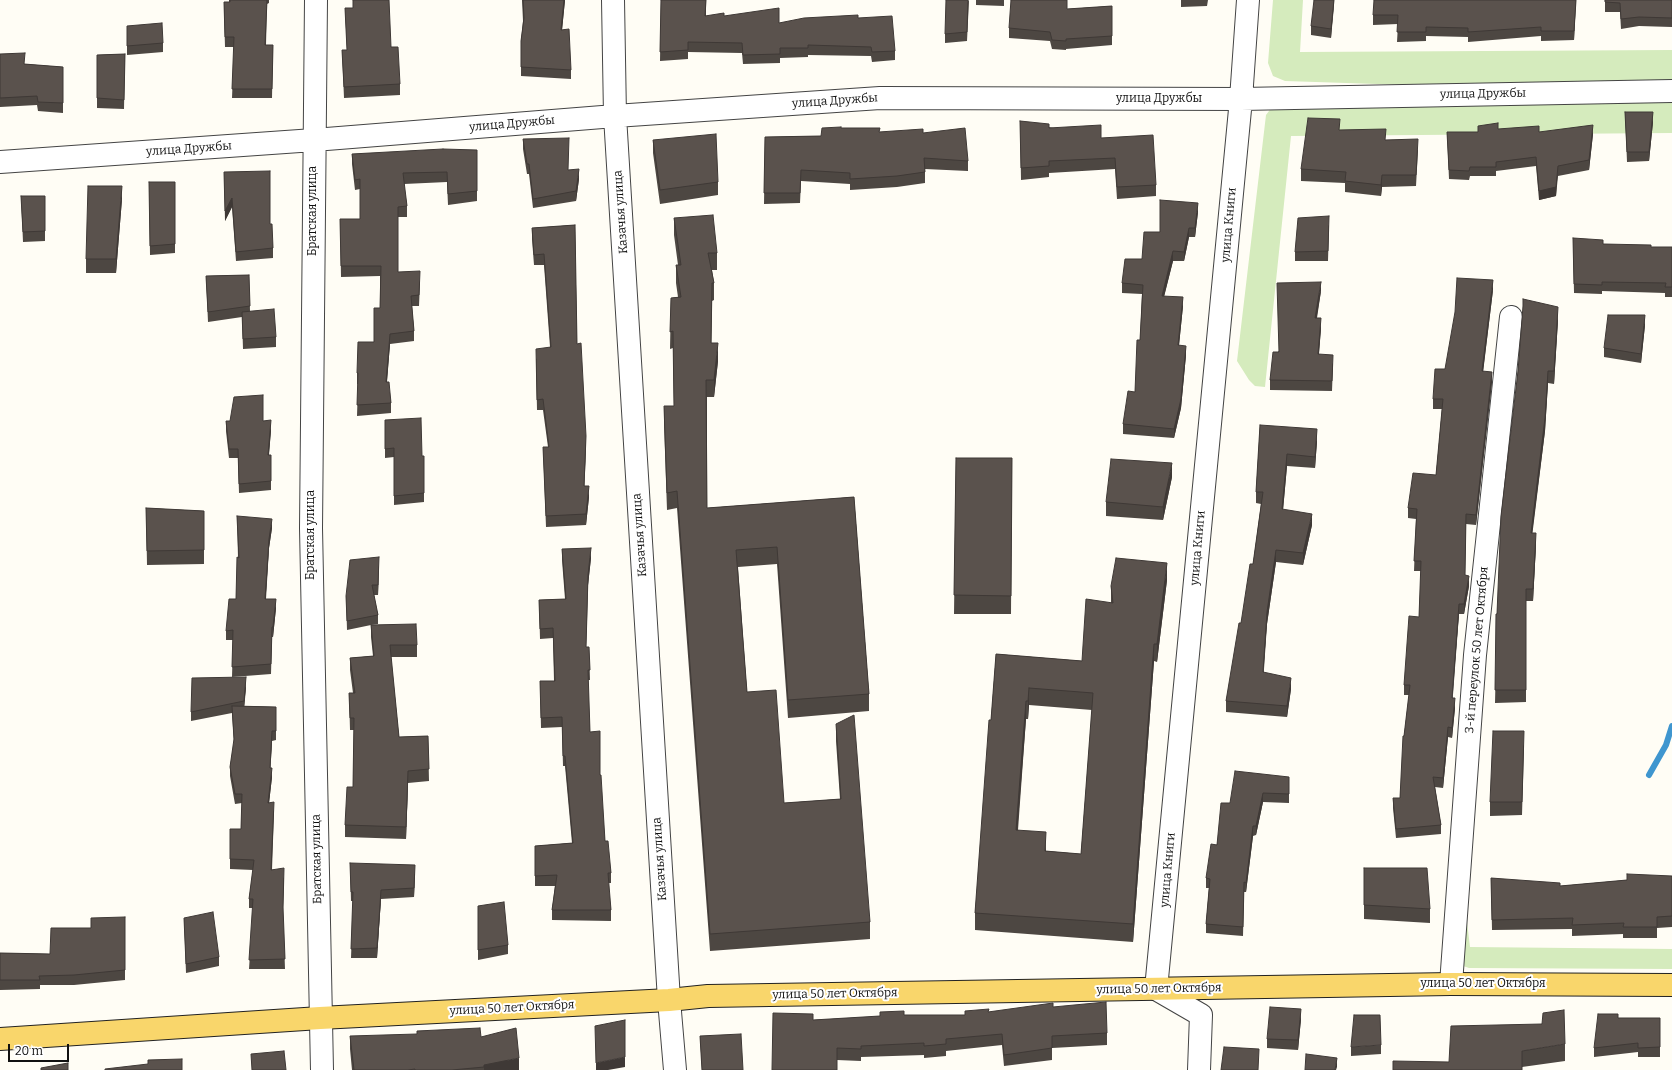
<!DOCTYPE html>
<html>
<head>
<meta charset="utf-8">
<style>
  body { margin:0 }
  #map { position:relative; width:1672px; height:1070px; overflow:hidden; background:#fffdf5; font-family:Bitter,serif }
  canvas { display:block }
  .scale { position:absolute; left:8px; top:1044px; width:61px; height:18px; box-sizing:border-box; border:2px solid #111; border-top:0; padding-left:5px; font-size:12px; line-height:14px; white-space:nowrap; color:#111; -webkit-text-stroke:3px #fff; paint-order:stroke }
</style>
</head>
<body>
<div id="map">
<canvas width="1672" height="1070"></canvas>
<div class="scale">20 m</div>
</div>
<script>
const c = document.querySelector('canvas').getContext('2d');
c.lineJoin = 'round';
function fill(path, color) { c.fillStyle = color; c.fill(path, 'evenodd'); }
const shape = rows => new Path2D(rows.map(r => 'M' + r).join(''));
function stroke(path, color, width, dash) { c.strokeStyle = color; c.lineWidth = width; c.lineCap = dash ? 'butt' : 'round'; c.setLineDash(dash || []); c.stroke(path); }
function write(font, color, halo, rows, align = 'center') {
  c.font = font + ' Bitter,serif'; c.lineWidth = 4; c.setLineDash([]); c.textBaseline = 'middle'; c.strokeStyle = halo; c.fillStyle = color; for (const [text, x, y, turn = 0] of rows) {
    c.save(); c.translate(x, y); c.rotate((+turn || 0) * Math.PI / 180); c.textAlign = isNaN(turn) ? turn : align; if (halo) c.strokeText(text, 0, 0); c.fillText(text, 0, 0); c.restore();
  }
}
fill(shape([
  [1273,0,1303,0,1300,52,1672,50,1672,82,1408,85,1285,81,1273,76,1268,63],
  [1672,97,1672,133,1291,136,1265,387,1255,386,1249,380,1237,361,1266,115,1272,107],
  [1467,922,1470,947,1672,949,1672,969,1469,968,1463,966,1460,958]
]), '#d5ebbd');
stroke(shape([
  [1649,775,1666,745,1672,726]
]), '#3f96cf', 6);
const minor = shape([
  [316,0,311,528,322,1070],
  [613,0,615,116,669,1000,675,1070],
  [0,162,314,140,615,116,880,98,1241,99,1672,91],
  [1451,984,1475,655,1511,317],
  [1199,1070,1201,1015,1156,989,1241,99,1248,0]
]);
const major = shape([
  [0,1039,320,1018,669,1000,708,996,1451,984,1672,985]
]);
stroke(minor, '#444', 24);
stroke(major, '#222', 24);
stroke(minor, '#fff', 22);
stroke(major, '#f9d66b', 22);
fill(shape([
  [229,0,269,0,269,3,267,4,266,45,273,45,272,98,232,98,234,47,225,47,224,11,224,2,229,2],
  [522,0,565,0,562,30,571,70,571,79,521,76,521,41,523,21],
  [661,0,706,0,706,16,724,16,779,23,858,18,895,51,895,60,872,62,871,56,808,55,808,57,780,58,780,63,743,64,742,53,688,52,688,59,660,61],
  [969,0,967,41,945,43,945,34],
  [976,0,1004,0,1004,6,976,5],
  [1181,0,1208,0,1207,6,1181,7],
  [1334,0,1331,38,1311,35,1311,26],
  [1576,0,1574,40,1541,41,1541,36,1468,42,1468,37,1426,36,1426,41,1397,42,1398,24,1373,25,1373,15],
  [1672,0,1672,27,1639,26,1621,29,1620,12,1605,12,1605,2],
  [1112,6,1112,45,1066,49,1066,50,1052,49,1050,41,1009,38,1009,28,1067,9],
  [345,8,391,47,400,84,400,95,344,98,342,50,347,50],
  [127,26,163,43,163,52,127,55],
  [0,54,25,64,63,67,63,113,38,111,37,105,0,107],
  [125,54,124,109,97,108,97,55],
  [1625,112,1653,122,1649,161,1627,162],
  [1020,121,1101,138,1156,185,1156,196,1117,199,1115,169,1049,173,1049,177,1021,180],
  [841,128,880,132,923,133,968,161,968,171,925,169,925,183,897,187,850,190,850,184,801,181,800,203,764,204,765,137,821,136],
  [1498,129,1539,132,1593,134,1589,170,1558,176,1556,196,1539,200,1536,166,1496,171,1496,176,1470,176,1469,180,1449,179,1447,132,1478,132],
  [1340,130,1386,140,1418,150,1416,186,1382,187,1381,196,1345,192,1345,183,1301,181,1301,169],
  [523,139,568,170,579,179,576,201,533,208,529,174,527,174,523,149],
  [653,140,718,182,718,195,660,204,653,153],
  [477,150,477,201,448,205,447,182,404,184,407,206,407,217,398,217,398,272,420,282,419,306,412,306,414,331,414,341,390,344,387,382,391,403,391,413,357,416,358,384,357,384,357,373,374,342,380,308,380,276,341,277,340,219,360,219,360,189,355,190,352,164,352,154],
  [224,172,270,224,273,248,273,258,236,261,232,207,225,221],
  [149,182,175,182,175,253,150,255],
  [21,196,45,196,45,241,23,242],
  [122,199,116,273,86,273,86,259],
  [1198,212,1195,237,1189,237,1184,261,1173,261,1164,296,1183,306,1179,345,1186,355,1181,408,1174,438,1123,434,1123,424,1135,392,1140,340,1142,294,1122,293,1122,283,1142,259,1160,232],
  [674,218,717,253,717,270,712,270,714,283,714,300,712,301,711,343,718,361,714,397,707,397,707,508,854,497,869,694,869,711,788,718,777,564,738,567,747,692,784,803,840,799,836,741,836,724,870,922,870,939,710,951,677,508,667,510,664,423,664,406,674,406,673,348,670,349,671,298,678,297,676,283,676,265,678,265,674,235],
  [575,225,577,344,586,447,584,486,589,497,586,525,546,527,543,447,548,447,543,410,537,410,536,359,550,347,544,265,534,265,532,239,532,228],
  [1329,225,1328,261,1295,261,1295,252],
  [1573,238,1603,244,1651,247,1672,247,1672,297,1665,297,1665,293,1602,291,1602,294,1574,293],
  [249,275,250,311,276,337,276,347,243,349,242,317,208,322,206,276],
  [1493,290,1483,371,1492,382,1476,525,1466,524,1465,575,1469,586,1464,614,1459,614,1452,698,1455,708,1452,738,1448,737,1443,788,1435,787,1441,825,1441,834,1396,838,1393,808,1393,798,1400,798,1404,736,1409,695,1404,695,1404,685,1419,617,1421,571,1414,571,1416,519,1408,518,1408,508,1436,475,1442,409,1433,409,1433,399,1445,369],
  [1321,291,1317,318,1321,328,1319,354,1333,364,1332,391,1270,390,1270,380,1278,352],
  [1523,299,1558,320,1554,384,1548,383,1545,431,1532,533,1536,545,1533,601,1526,601,1526,702,1495,703,1497,614,1523,313],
  [1645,325,1641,363,1604,357,1604,348],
  [385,420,422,456,424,456,424,502,394,505,394,457,385,458],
  [226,421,263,421,271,430,269,455,271,455,271,490,239,493,238,458,229,458,226,431],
  [1260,425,1317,441,1315,468,1287,466,1283,510,1312,525,1303,565,1276,562,1267,624,1263,673,1291,689,1287,717,1226,712,1226,701,1253,564,1261,504,1256,503,1256,492],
  [956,458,1012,458,1011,614,954,614],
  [1172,477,1163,520,1106,516,1106,502],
  [146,508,204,511,204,564,147,565],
  [237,516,272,528,269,548,266,599,276,608,273,637,272,637,271,674,232,677,233,640,226,640,226,631,236,599,238,558],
  [562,549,591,558,588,585,586,647,589,647,590,680,588,680,590,732,600,775,605,841,611,873,611,883,608,883,611,910,611,921,552,920,552,910,555,886,535,886,535,846,572,843,565,766,563,766,562,727,541,728,540,681,554,681,553,638,540,639,539,600,565,599,562,560],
  [379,566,378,595,374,595,378,615,378,624,371,625,417,645,417,657,391,657,399,737,428,736,429,781,408,783,406,839,345,837,345,825,353,787,354,730,350,730,349,693,353,693,350,670,350,658,373,656,371,637,371,625,347,630,346,596],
  [1167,580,1157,662,1154,661,1133,942,975,930,975,913,991,720,996,654,1082,661,1111,603,1111,586],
  [1029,705,1092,710,1081,854,1046,851,1018,830,1026,719,1028,719],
  [246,687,244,706,276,707,276,740,272,741,270,768,272,777,269,803,274,812,272,870,284,878,283,912,285,969,249,969,253,908,249,908,249,899,253,870,230,869,230,829,241,829,242,803,235,804,230,776,230,767,234,742,232,713,191,721,191,712],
  [1524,745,1522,815,1490,816,1490,802],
  [1289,777,1289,803,1263,802,1256,835,1253,836,1246,892,1244,892,1243,936,1206,933,1206,924,1209,888,1206,888,1206,878,1230,803],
  [350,863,415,874,414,897,381,899,377,958,351,958,353,901,351,901],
  [1364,868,1430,909,1430,923,1364,919],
  [1672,876,1672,927,1657,928,1657,938,1623,938,1623,934,1572,936,1572,929,1492,930,1491,878,1560,886],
  [478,906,508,945,508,954,478,960],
  [125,917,125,980,74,985,40,985,40,989,0,990,0,953,50,954,91,928],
  [184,918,219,957,219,966,186,973],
  [1053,1007,1107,1033,1107,1045,1052,1048,1052,1060,1004,1066,1002,1045,946,1051,946,1056,924,1058,924,1055,861,1057,861,1061,837,1060,813,1020,904,1015,965,1015,989,1012],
  [1618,1018,1660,1018,1660,1057,1638,1057,1638,1052,1594,1057,1594,1048],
  [1301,1019,1298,1050,1267,1048,1267,1039],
  [350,1036,481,1037,519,1070,352,1070,350,1049],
  [700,1036,743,1070,702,1070],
  [1565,1044,1565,1061,1522,1067,1449,1062],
  [1381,1045,1381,1054,1351,1056,1351,1047]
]), '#4d4742');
fill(shape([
  [564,0,565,0,561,40,561,30],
  [1334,0,1334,6,1331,38,1331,29],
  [1576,0,1574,40,1574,31],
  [1653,112,1653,122,1649,161,1649,152],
  [1593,125,1593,134,1589,170,1589,160],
  [1558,166,1556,196,1539,200,1539,191],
  [579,169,579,179,576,201,576,191],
  [1382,175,1382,187,1381,196,1381,185],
  [122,186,122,199,116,273,116,259],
  [232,198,232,207,225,221,225,211],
  [1198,203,1198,212,1195,237,1195,228],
  [1189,228,1189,237,1184,261,1184,252],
  [1173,251,1173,261,1162,305,1162,296],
  [1493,280,1493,290,1482,381,1482,371],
  [1321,282,1321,291,1315,327,1315,318],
  [712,283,712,301,711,361,711,343],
  [1183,297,1183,306,1178,355,1178,345],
  [1558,307,1558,320,1554,384,1554,371],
  [1645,315,1645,325,1641,363,1641,354],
  [1321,318,1321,328,1318,364,1318,354],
  [390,334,390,344,386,392,386,382],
  [718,343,718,361,714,397,714,380],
  [1186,346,1186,355,1181,408,1174,438,1174,429],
  [1548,371,1548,383,1545,431,1531,545,1531,533],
  [1492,372,1492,382,1476,525,1476,515],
  [271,420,271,430,268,464,268,455],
  [1317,429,1317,441,1315,468,1315,457],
  [586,436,586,447,584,497,584,486],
  [1287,454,1287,466,1282,521,1282,509],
  [1172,463,1172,477,1163,520,1163,507],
  [589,486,589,497,586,525,586,514],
  [1312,514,1312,525,1303,565,1303,553],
  [272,519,272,528,269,548,265,608,265,599,269,539],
  [1536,533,1536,545,1533,601,1533,589],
  [591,548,591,558,588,585,586,657,588,575],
  [1276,550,1276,562,1267,624,1263,684,1263,672,1267,612],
  [379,557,379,566,378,595,378,585],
  [1167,563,1167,580,1157,662,1157,644],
  [1469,576,1469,586,1464,614,1464,604],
  [276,599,276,608,273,637,273,627],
  [1459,604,1459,614,1452,708,1452,698],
  [1154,644,1154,661,1133,942,1133,924],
  [246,677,246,687,244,711,244,701],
  [1291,678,1291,689,1287,717,1287,706],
  [1029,688,1029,705,1028,719,1028,701],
  [1455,698,1455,708,1452,738,1452,728],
  [1026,701,1026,719,1016,847,1016,830],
  [1448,727,1448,737,1443,788,1443,778],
  [272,731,272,741,270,778,270,768],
  [272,768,272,777,268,812,268,803],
  [408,771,408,783,406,839,406,827],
  [1263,793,1263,802,1256,835,1256,826],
  [1253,826,1253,836,1246,892,1246,883],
  [1046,832,1046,850,1045,869,1045,851],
  [415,865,415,874,414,897,414,888],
  [381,890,381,899,377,958,377,948],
  [1301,1009,1301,1019,1298,1050,1298,1040],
  [625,1057,625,1067,608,1070,596,1070,596,1063],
  [519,1058,519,1070,484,1070,484,1065],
  [1337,1058,1337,1067,1336,1070,1335,1070]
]), '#3f3936');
const building = shape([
  [230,0,267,0,265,45,273,45,272,89,232,89,234,37,225,37,224,2,230,2,230,0],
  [353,0,389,0,391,47,398,47,400,84,344,87,342,50,347,50,345,8,353,8,353,0],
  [523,0,564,0,561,30,569,29,571,70,521,67,521,41,524,18,523,0],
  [661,0,706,0,705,16,724,13,724,16,779,8,779,23,804,18,858,15,858,18,892,16,895,51,872,52,871,47,808,45,808,48,780,48,780,54,743,55,742,43,688,42,688,50,660,52,661,0],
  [946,0,968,0,967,32,945,34,946,0],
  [1011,0,1067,0,1067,9,1112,6,1112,36,1066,39,1066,41,1052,40,1050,32,1009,28,1011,0],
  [1314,0,1334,0,1331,29,1311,26,1314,0],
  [1374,0,1576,0,1574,31,1541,31,1541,27,1468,32,1468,28,1426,27,1426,32,1397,32,1398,15,1373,15,1374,0],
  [1605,0,1672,0,1672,18,1639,17,1621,19,1620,3,1605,2,1605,0],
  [162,23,163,43,127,46,127,26,162,23],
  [25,53,24,64,63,67,63,103,38,102,37,96,0,98,0,54,25,53],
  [125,54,124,100,97,98,97,55,125,54],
  [1625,112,1653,112,1649,152,1627,152,1625,112],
  [1308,118,1340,119,1339,130,1386,129,1385,140,1418,139,1416,175,1382,175,1381,185,1345,181,1346,172,1301,169,1308,118],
  [1020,121,1049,124,1049,128,1101,125,1101,138,1153,135,1156,185,1117,187,1115,158,1049,161,1049,166,1021,168,1020,121],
  [1498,123,1498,129,1539,126,1539,132,1593,125,1589,160,1558,166,1556,187,1539,191,1536,157,1496,162,1496,167,1470,167,1469,171,1449,170,1447,132,1478,132,1478,126,1498,123],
  [841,127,841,128,880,128,879,132,923,129,923,133,965,128,968,161,924,158,925,172,897,176,850,179,850,173,801,170,800,193,764,193,765,137,821,136,822,128,841,127],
  [716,134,718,182,660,190,653,140,716,134],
  [569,138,568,170,579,169,576,191,533,199,529,164,527,164,523,139,569,138],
  [443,149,477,150,477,191,448,194,447,172,403,173,407,206,398,207,398,272,420,271,419,295,411,296,414,331,390,334,386,382,389,382,391,403,357,405,358,373,357,373,358,342,374,342,374,308,380,308,381,266,341,266,340,219,360,219,360,179,355,180,352,154,443,149],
  [270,171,270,224,272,224,273,248,236,252,232,198,225,211,224,172,270,171],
  [149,182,175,182,175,244,150,246,149,182],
  [88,186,122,186,116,259,86,259,88,186],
  [21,196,45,196,45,231,23,232,21,196],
  [1160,200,1198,203,1195,228,1189,228,1184,252,1173,251,1162,296,1183,297,1178,345,1186,346,1181,399,1174,429,1123,424,1128,391,1135,392,1137,340,1140,340,1143,285,1122,283,1125,259,1142,259,1144,232,1160,232,1160,200],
  [713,215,717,253,708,253,714,283,712,283,711,343,718,343,714,380,706,380,707,508,854,497,869,694,788,700,777,547,736,550,747,692,776,690,784,803,841,799,836,724,854,715,870,922,710,934,677,491,667,493,664,406,674,406,673,331,670,332,671,298,681,297,676,265,681,265,674,218,713,215],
  [1329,216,1328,251,1295,252,1298,218,1329,216],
  [575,225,577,344,581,343,586,436,584,486,589,486,586,514,546,516,543,447,549,447,543,399,537,400,536,349,551,347,544,254,534,255,532,228,575,225],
  [1573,238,1603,240,1603,244,1651,245,1651,247,1672,247,1672,287,1665,287,1666,283,1602,282,1602,285,1574,284,1573,238],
  [249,275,250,306,208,312,206,276,249,275],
  [1457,278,1493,280,1482,371,1492,372,1476,515,1466,514,1465,575,1469,576,1464,604,1459,604,1452,698,1455,698,1452,728,1448,727,1443,778,1433,777,1441,825,1396,829,1393,798,1400,798,1403,736,1404,736,1410,685,1404,685,1409,616,1419,617,1421,561,1414,561,1417,509,1408,508,1413,473,1436,475,1443,399,1433,399,1435,369,1445,369,1455,312,1457,278],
  [1321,282,1315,318,1321,318,1318,354,1333,355,1332,381,1270,380,1273,352,1279,352,1277,283,1321,282],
  [1523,299,1558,307,1554,371,1548,371,1545,418,1531,533,1536,533,1533,589,1526,589,1526,690,1495,690,1496,614,1497,614,1501,516,1518,371,1523,306,1523,299],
  [274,309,276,337,243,339,242,312,274,309],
  [1608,315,1645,315,1641,354,1604,348,1608,315],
  [263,395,263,421,271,420,268,455,271,455,271,481,239,484,238,449,229,449,226,421,230,421,234,397,263,395],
  [421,418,422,456,424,456,424,493,394,496,394,448,385,449,385,420,421,418],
  [1260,425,1317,429,1315,457,1287,454,1282,509,1312,514,1303,553,1276,550,1267,612,1263,672,1291,678,1287,706,1226,701,1239,623,1241,623,1250,564,1253,564,1263,492,1256,492,1260,425],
  [956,458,1012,458,1011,596,954,595,956,458],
  [1111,459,1172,463,1163,507,1106,502,1111,459],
  [146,508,204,511,204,550,147,551,146,508],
  [237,516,272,519,269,539,265,599,276,599,273,627,272,627,271,664,232,667,233,630,226,631,229,599,236,599,237,557,239,558,237,516],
  [591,548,588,575,586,647,589,647,590,670,588,670,590,732,600,731,600,775,601,775,605,841,608,841,611,873,608,873,611,910,552,910,557,875,535,876,535,846,573,843,565,756,563,756,562,717,541,718,540,681,555,681,553,628,540,629,539,600,566,599,562,549,591,548],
  [379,557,378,585,372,585,378,615,347,621,346,596,350,560,379,557],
  [1116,558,1167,563,1157,644,1154,644,1133,924,975,913,989,720,991,720,996,654,1082,661,1086,599,1113,603,1111,586,1116,558],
  [1029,688,1093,693,1081,854,1045,851,1046,832,1016,830,1026,701,1028,701,1029,688],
  [416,624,417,645,390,645,399,737,428,736,429,769,408,771,406,827,345,825,347,787,353,787,354,718,350,718,349,693,355,693,350,658,374,656,371,625,416,624],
  [246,677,244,701,191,712,192,678,246,677],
  [232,706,276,707,276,731,272,731,270,768,272,768,268,803,274,802,271,870,284,868,283,907,285,959,249,960,253,899,249,899,254,860,230,859,230,829,241,829,242,794,235,794,230,767,234,739,232,706],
  [1493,731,1524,731,1522,802,1490,802,1493,731],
  [1235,771,1289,777,1289,794,1263,793,1256,826,1253,826,1246,883,1244,882,1243,927,1206,924,1210,879,1206,878,1211,844,1217,845,1221,803,1230,803,1235,771],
  [350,863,415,865,414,888,381,890,377,948,351,949,353,892,351,892,350,863],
  [1364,868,1427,868,1430,909,1364,905,1364,868],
  [1627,874,1672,876,1672,916,1657,917,1657,927,1623,927,1624,923,1572,925,1573,918,1492,920,1491,878,1560,883,1560,886,1627,880,1627,874],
  [504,902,508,945,478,950,478,906,504,902],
  [213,912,219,957,186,964,184,918,213,912],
  [125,917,125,970,74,975,39,976,40,980,0,980,0,953,50,954,51,928,91,928,91,918,125,917],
  [1106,1002,1107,1033,1052,1036,1052,1048,1004,1055,1002,1034,946,1039,946,1044,924,1046,924,1043,861,1046,861,1049,837,1048,837,1070,772,1070,773,1013,813,1014,813,1020,880,1016,880,1012,904,1011,904,1015,965,1015,965,1011,989,1009,988,1012,1053,1003,1053,1007,1106,1002],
  [1270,1007,1301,1009,1298,1040,1267,1039,1270,1007],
  [1564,1010,1565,1044,1522,1051,1522,1070,1393,1070,1393,1061,1449,1062,1451,1026,1542,1024,1543,1013,1564,1010],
  [1598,1014,1618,1014,1618,1018,1660,1018,1660,1047,1638,1048,1638,1043,1594,1048,1598,1014],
  [1354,1015,1380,1015,1381,1045,1351,1047,1354,1015],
  [625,1020,625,1057,596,1063,595,1026,625,1020],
  [480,1028,481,1037,516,1028,519,1058,484,1065,484,1067,452,1070,415,1070,415,1069,408,1070,354,1070,350,1036,417,1034,417,1031,480,1028],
  [741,1034,743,1070,702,1070,700,1036,741,1034],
  [1224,1047,1259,1049,1258,1070,1221,1070,1224,1047],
  [284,1051,286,1070,252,1070,251,1054,284,1051],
  [1306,1054,1337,1058,1335,1070,1305,1070,1306,1054],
  [182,1059,182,1070,105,1070,105,1069,148,1064,148,1060,182,1059],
  [68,1063,68,1070,41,1070,41,1068,68,1063]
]);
fill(building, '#5a524d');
stroke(building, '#3f3936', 1);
write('12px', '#111', '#fff', [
  ["улица Дружбы",1483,94,-1],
  ["улица Дружбы",1159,99],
  ["улица Дружбы",835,101,-4],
  ["улица Дружбы",512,124,-5],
  ["улица Дружбы",189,149,-4],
  ["Братская улица",313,211,-90],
  ["Казачья улица",621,212,-94],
  ["улица Книги",1229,225,-85],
  ["Братская улица",311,535,-90],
  ["Казачья улица",640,535,-94],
  ["улица Книги",1198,548,-85],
  ["3-й переулок 50 лет Октября",1477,650,-85],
  ["Братская улица",317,859,-91],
  ["Казачья улица",660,859,-94],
  ["улица Книги",1168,870,-85],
  ["улица 50 лет Октября",1483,984],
  ["улица 50 лет Октября",1159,989,-1],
  ["улица 50 лет Октября",835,994,-1],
  ["улица 50 лет Октября",512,1008,-3]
]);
</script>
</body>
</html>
